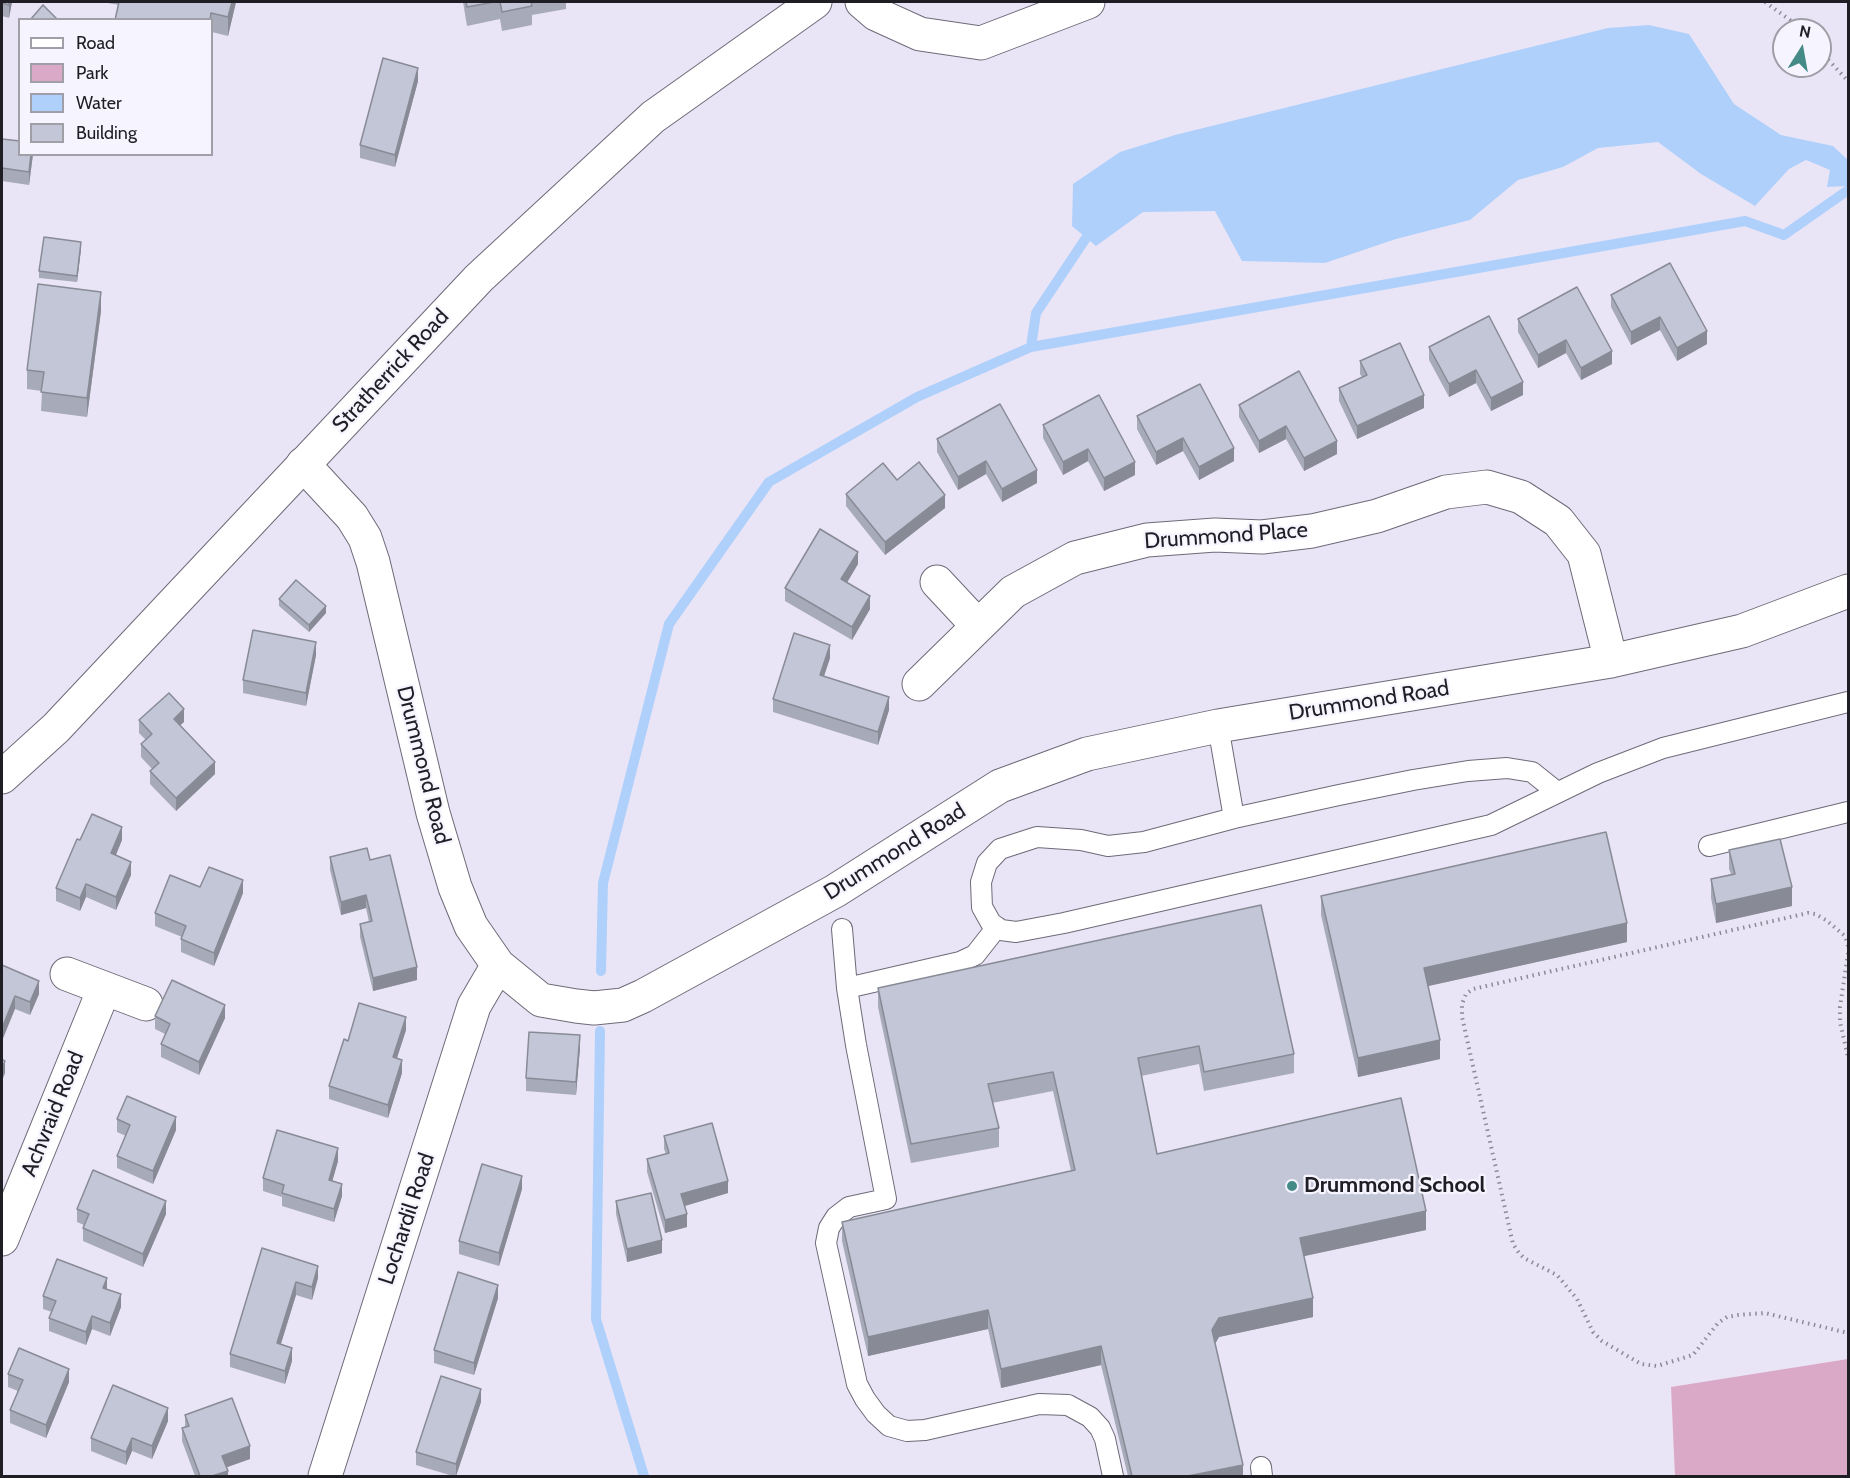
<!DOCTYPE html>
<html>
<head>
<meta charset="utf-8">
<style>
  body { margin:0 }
  #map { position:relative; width:1850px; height:1478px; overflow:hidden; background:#eae5f6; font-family:Cabin,sans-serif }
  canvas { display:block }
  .frame { position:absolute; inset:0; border:3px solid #1f1e24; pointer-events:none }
  .legend { position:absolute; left:18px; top:18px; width:195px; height:138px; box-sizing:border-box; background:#f6f4fe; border:2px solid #a09ea7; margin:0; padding:8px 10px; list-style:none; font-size:18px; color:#1f1e24 }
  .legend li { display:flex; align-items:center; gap:12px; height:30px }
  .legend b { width:30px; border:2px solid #a09ea7 }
  .north { position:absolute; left:1772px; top:18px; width:60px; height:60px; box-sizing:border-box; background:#f6f4fe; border:2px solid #a09ea7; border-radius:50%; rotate:11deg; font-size:16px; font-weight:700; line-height:24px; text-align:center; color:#1f1e24 }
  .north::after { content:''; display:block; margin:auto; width:21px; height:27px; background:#448b87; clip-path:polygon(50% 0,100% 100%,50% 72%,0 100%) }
</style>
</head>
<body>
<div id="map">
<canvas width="1850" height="1478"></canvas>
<div class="frame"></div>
<ul class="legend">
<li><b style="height:8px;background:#fff"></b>Road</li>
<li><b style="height:16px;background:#daa9c7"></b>Park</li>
<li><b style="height:16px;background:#afd0fb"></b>Water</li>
<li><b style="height:16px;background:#c2c6d6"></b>Building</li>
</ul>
<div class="north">N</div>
</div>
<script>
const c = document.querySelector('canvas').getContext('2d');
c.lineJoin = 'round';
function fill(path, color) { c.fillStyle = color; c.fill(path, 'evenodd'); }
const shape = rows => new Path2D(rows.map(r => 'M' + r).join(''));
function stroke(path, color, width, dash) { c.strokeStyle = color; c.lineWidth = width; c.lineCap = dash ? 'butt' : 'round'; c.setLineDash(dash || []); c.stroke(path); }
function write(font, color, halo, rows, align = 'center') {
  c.font = font + ' Cabin,sans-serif'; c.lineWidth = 4.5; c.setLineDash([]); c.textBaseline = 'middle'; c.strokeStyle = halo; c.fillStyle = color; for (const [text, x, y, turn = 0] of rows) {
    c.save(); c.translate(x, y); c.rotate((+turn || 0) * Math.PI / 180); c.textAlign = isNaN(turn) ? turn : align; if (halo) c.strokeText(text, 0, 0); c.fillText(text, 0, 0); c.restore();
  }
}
fill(shape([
  [1848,1359,1848,1476,1675,1476,1671,1387]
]), '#daa9c7');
fill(shape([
  [1649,25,1689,34,1734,104,1781,135,1833,146,1848,160,1848,186,1827,187,1830,170,1806,160,1789,169,1755,206,1701,174,1658,142,1598,148,1563,167,1518,180,1470,220,1396,239,1325,263,1242,261,1215,211,1143,212,1096,246,1072,226,1073,184,1120,152,1175,135,1608,28]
]), '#afd0fb');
stroke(shape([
  [1031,347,1036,313,1086,238],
  [601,971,603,883,669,624,769,482,917,397,1031,347,1745,221,1784,235,1848,190],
  [600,1031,596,1319,644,1476]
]), '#afd0fb', 10);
const lane = shape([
  [1218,726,1234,818],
  [1557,792,1532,772,1507,768,1468,771,1413,780,1339,795,1234,818,1144,842,1108,846,1081,840,1037,837,1000,849,987,863,981,882,982,907,991,923,1001,930,1016,932,1064,923,1491,825,1598,773,1663,748,1848,702],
  [1709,846,1848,812],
  [842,929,847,988,856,1045,886,1199,849,1207,836,1217,829,1228,826,1243,857,1384,865,1399,876,1414,889,1426,907,1431,925,1430,1039,1404,1068,1405,1090,1417,1100,1428,1105,1439,1113,1476],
  [847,988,960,962,975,955,997,927],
  [1261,1467,1262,1476]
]);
const street = shape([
  [862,2,876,14,920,34,981,43,1088,2],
  [303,464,352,517,365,538,373,562,433,813,455,887,471,926,498,965,541,1000,576,1006,594,1008,623,1005,643,996,835,891,1000,786,1087,754,1218,726,1611,661,1742,631,1848,591],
  [937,582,978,626],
  [919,684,1013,592,1075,558,1147,540,1215,535,1262,537,1312,531,1377,516,1446,492,1487,487,1521,497,1558,521,1584,554,1611,661],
  [67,974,146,1004],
  [2,1239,104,989],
  [325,1476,474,1006,498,965]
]);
const secondary = shape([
  [2,777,56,728,479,278,653,117,815,2]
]);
stroke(lane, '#6e6a78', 22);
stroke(street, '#6e6a78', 35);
stroke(secondary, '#6e6a78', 35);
stroke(shape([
  [1765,2,1790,20,1799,30],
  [1820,51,1848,81],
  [1848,946,1845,936,1826,920,1815,914,1808,913,1473,989,1466,994,1462,1004,1462,1017,1513,1244,1519,1253,1524,1258,1557,1275,1577,1299,1593,1332,1602,1341,1641,1364,1657,1366,1693,1355,1718,1323,1727,1317,1738,1315,1765,1313,1848,1333],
  [1848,953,1840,1007,1840,1022,1848,1057]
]), '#8d8a96', 4, [1.5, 4.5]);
stroke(lane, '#fff', 20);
stroke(street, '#fff', 33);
stroke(secondary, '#fff', 33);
fill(shape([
  [2,2,12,2,9,18,2,16],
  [102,2,236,2,228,36,212,32,212,20,115,20,119,5],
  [463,2,566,2,566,9,532,15,532,25,502,31,500,19,467,26],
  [418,81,395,167,360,158,360,145],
  [2,139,33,154,29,185,2,181],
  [81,249,77,282,39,278,39,271],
  [1670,263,1707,344,1677,361,1660,330,1631,345,1611,307,1611,295],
  [1577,287,1612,364,1581,380,1566,353,1538,368,1518,332,1518,319],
  [101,311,87,417,41,411,42,391,27,389,27,370],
  [1489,316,1523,395,1491,411,1476,383,1449,397,1429,360,1429,347],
  [1360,361,1424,408,1357,439,1339,401,1339,388,1362,377,1360,374],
  [1299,371,1337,454,1304,471,1286,439,1259,453,1239,417,1239,405],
  [1137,416,1234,461,1199,480,1183,451,1156,465,1137,429],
  [1043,425,1135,475,1104,491,1088,461,1063,475,1043,438],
  [937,439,1037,483,1002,502,986,474,958,490,937,452],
  [846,494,945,508,885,555,846,506],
  [858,564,847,583,870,609,852,640,785,601,785,588],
  [279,599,326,613,309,632,279,606],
  [316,655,306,706,243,693,243,680],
  [830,658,824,676,889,710,878,745,773,712,773,699],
  [139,720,184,722,180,725,215,774,176,811,150,784,150,771,152,769,141,757,141,744,146,740,139,733],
  [80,840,122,840,116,855,131,875,116,910,86,897,80,911,56,901,56,888],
  [1729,850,1792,906,1716,923,1711,898,1711,879,1731,874,1729,869],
  [330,857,370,860,417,980,373,991,360,937,360,924,369,922,366,908,341,915,330,870],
  [200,887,243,893,214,966,181,952,181,939,182,937,155,926,155,913],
  [1321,896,1627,942,1428,986,1440,1059,1358,1077,1321,915],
  [2,965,39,994,30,1015,15,1009],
  [878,988,1294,1054,1294,1073,1204,1091,1199,1064,1141,1076,1157,1154,1426,1230,1304,1256,1313,1317,1219,1337,1215,1344,1243,1476,1128,1476,1101,1365,1001,1388,988,1329,868,1356,842,1241,842,1222,1071,1171,1053,1091,992,1103,999,1128,999,1147,911,1163,878,1007],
  [155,1016,225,1018,199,1075,161,1057,161,1044,165,1034,155,1029],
  [406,1030,397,1058,402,1073,388,1118,329,1099,329,1086,348,1041],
  [580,1048,576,1095,526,1091,526,1078],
  [117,1119,176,1130,153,1184,117,1168,117,1156,126,1136,117,1132],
  [664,1136,728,1193,685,1206,687,1227,665,1233,647,1172,647,1159,666,1154,664,1149],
  [338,1161,332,1181,342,1196,334,1222,282,1206,282,1197,263,1191,263,1178],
  [522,1189,499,1266,459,1254,459,1241],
  [616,1201,662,1253,627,1262,616,1214],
  [77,1209,166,1214,143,1267,83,1241,83,1228,84,1225,77,1222],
  [262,1248,318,1278,312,1300,296,1295,281,1344,292,1361,285,1384,230,1367,230,1354],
  [107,1289,121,1307,110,1336,92,1329,86,1345,49,1331,49,1318,52,1312,43,1309,43,1296],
  [498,1298,474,1375,434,1363,434,1350],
  [8,1374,69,1382,46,1438,10,1423,10,1410,18,1391,8,1387],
  [481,1402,456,1476,453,1476,416,1465,416,1452],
  [185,1415,250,1459,226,1467,228,1476,195,1476,182,1441,182,1428,185,1427],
  [168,1421,152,1459,132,1451,126,1465,91,1451,91,1438]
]), '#a7aab8');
fill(shape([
  [9,2,12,2,9,18],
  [232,2,236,2,228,36,228,17],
  [418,68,418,81,395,167,395,155],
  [31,154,33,154,29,185,29,172],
  [81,242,81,249,77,282,77,276],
  [101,292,101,311,87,417,87,398],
  [1660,317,1660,330,1631,345,1631,332],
  [1707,331,1707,344,1677,361,1677,348],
  [1566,340,1566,353,1538,368,1538,355],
  [1612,351,1612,364,1581,380,1581,368],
  [1476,370,1476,383,1449,397,1449,384],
  [1523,382,1523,395,1491,411,1491,398],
  [1424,395,1424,408,1357,439,1357,426],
  [1286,426,1286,439,1259,453,1259,441],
  [1183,438,1183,451,1156,465,1156,452],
  [1337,441,1337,454,1304,471,1304,458],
  [1234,448,1234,461,1199,480,1199,467],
  [1088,449,1088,461,1063,475,1063,462],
  [986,461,986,474,958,490,958,477],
  [1135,462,1135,475,1104,491,1104,478],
  [1037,470,1037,483,1002,502,1002,489],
  [945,495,945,508,885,555,885,542],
  [858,552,858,564,841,592,841,579],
  [870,596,870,609,852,640,852,627],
  [326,606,326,613,309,632,309,625],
  [316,642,316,655,306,706,306,693],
  [830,645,830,658,820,688,820,675],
  [889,697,889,710,878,745,878,732],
  [184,709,184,722,174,731,174,719],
  [215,762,215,774,176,811,176,798],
  [122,827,122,840,111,866,111,853],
  [131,862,131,875,116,910,116,897],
  [243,880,243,893,214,966,214,953],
  [86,884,86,897,80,911,80,898],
  [1792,887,1792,906,1716,923,1716,904],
  [366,895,366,908,341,915,341,902],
  [1627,923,1627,942,1424,987,1424,968],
  [417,967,417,980,373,991,373,978],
  [39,981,39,994,30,1015,30,1002],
  [15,996,15,1009,2,1041,2,1028],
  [225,1005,225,1018,199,1075,199,1062],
  [406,1017,406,1030,393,1070,393,1057],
  [580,1035,580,1048,576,1095,576,1082],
  [1440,1040,1440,1059,1358,1077,1358,1058],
  [402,1060,402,1073,388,1118,388,1105],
  [5,1061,5,1073,2,1081,2,1068],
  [176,1117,176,1130,153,1184,153,1171],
  [338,1148,338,1161,329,1193,329,1180],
  [522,1176,522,1189,499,1266,499,1253],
  [728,1181,728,1193,681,1207,681,1194],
  [342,1184,342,1196,334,1222,334,1209],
  [166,1201,166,1214,143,1267,143,1254],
  [1426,1211,1426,1230,1300,1257,1300,1238],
  [687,1214,687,1227,665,1233,665,1220],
  [662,1240,662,1253,627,1262,627,1249],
  [318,1266,318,1278,312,1300,312,1287],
  [107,1278,107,1291,103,1288],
  [296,1282,296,1295,277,1356,277,1343],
  [498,1285,498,1298,474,1375,474,1363],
  [121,1294,121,1307,110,1336,110,1323],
  [1313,1298,1313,1317,1219,1337,1212,1349,1212,1330,1219,1318],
  [988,1310,988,1329,868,1356,868,1337],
  [92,1316,92,1329,86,1345,86,1332],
  [1101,1346,1101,1365,1001,1388,1001,1369],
  [292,1348,292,1361,285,1384,285,1371],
  [69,1369,69,1382,46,1438,46,1425],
  [481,1389,481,1402,456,1476,456,1464],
  [168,1408,168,1421,152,1459,152,1446],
  [132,1438,132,1451,126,1465,126,1452],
  [250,1446,250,1459,222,1469,222,1456],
  [1243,1465,1243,1476,1188,1476],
  [228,1471,228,1476,212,1476]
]), '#888b96');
const building = shape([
  [2,2,9,2,9,5,2,3,2,2],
  [119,2,232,2,228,17,211,13,210,20,115,20,119,2],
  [466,2,494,2,467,7,466,2],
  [500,2,531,2,532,6,502,12,500,2],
  [43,5,58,20,30,20,43,5],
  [383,58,418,68,395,155,360,145,383,58],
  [2,139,20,141,20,154,31,154,29,172,2,168,2,139],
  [44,237,81,242,77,276,39,271,44,237],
  [1670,263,1707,331,1677,348,1660,317,1631,332,1611,295,1670,263],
  [38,284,101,292,87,398,41,392,44,372,27,370,38,284],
  [1577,287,1612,351,1581,368,1566,340,1538,355,1518,319,1577,287],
  [1489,316,1523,382,1491,398,1476,370,1449,384,1429,347,1489,316],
  [1400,343,1424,395,1357,426,1339,388,1367,375,1360,361,1400,343],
  [1299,371,1337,441,1304,458,1286,426,1259,441,1239,405,1299,371],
  [1200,384,1234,448,1199,467,1183,438,1156,452,1137,416,1200,384],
  [1099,395,1135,462,1104,478,1088,449,1063,462,1043,425,1099,395],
  [1000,404,1037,470,1002,489,986,461,958,477,937,439,1000,404],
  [919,462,945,495,885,542,846,494,883,463,897,480,919,462],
  [820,529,858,552,841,579,870,596,852,627,785,588,820,529],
  [296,580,326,606,309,625,279,599,296,580],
  [253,630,316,642,306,693,243,680,253,630],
  [794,633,830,645,820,675,889,697,878,732,773,699,794,633],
  [169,693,184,709,174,719,215,762,176,798,150,771,159,763,141,744,152,734,139,720,169,693],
  [92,814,122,827,111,853,131,862,116,897,86,884,80,898,56,888,77,839,80,840,92,814],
  [1606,832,1627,923,1424,968,1440,1040,1358,1058,1321,896,1606,832],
  [1780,839,1792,887,1716,904,1711,879,1735,874,1729,850,1780,839],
  [367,848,370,860,390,855,417,967,373,978,360,924,372,921,366,895,341,902,330,857,367,848],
  [209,867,243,880,214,953,181,939,186,926,155,913,170,875,200,887,209,867],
  [1261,905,1294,1054,1204,1072,1199,1046,1138,1058,1157,1154,1401,1098,1426,1211,1300,1238,1313,1298,1219,1318,1212,1330,1243,1465,1188,1476,1132,1476,1101,1346,1001,1369,988,1310,868,1337,842,1222,1075,1170,1053,1072,988,1084,999,1128,911,1144,878,988,1261,905],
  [2,965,39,981,30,1002,15,996,2,1028,2,965],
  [172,980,225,1005,199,1062,161,1044,170,1024,155,1016,172,980],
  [359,1003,406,1017,393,1057,402,1060,388,1105,329,1086,344,1039,348,1041,359,1003],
  [529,1032,580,1035,576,1082,526,1078,529,1032],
  [2,1059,5,1061,2,1068,2,1059],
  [127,1096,176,1117,153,1171,117,1156,130,1125,117,1119,127,1096],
  [712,1123,728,1181,681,1194,687,1214,665,1220,647,1159,669,1153,664,1136,712,1123],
  [277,1130,338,1148,329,1180,342,1184,334,1209,282,1193,284,1185,263,1178,277,1130],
  [482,1164,522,1176,499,1253,459,1241,482,1164],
  [93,1170,166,1201,143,1254,83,1228,89,1214,77,1209,93,1170],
  [651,1193,662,1240,627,1249,616,1201,651,1193],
  [262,1248,318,1266,312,1287,296,1282,277,1343,292,1348,285,1371,230,1354,262,1248],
  [57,1259,107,1278,103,1288,121,1294,110,1323,92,1316,86,1332,49,1318,56,1301,43,1296,57,1259],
  [458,1272,498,1285,474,1363,434,1350,458,1272],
  [19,1348,69,1369,46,1425,10,1410,23,1380,8,1374,19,1348],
  [441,1376,481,1389,456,1464,416,1452,441,1376],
  [113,1385,168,1408,152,1446,132,1438,126,1452,91,1438,113,1385],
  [232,1398,250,1446,222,1456,228,1471,212,1476,200,1476,182,1428,189,1426,185,1415,232,1398]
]);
fill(building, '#c2c6d6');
stroke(building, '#888b96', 1.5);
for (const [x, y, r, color] of [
  [1292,1186,6,"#448b87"]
]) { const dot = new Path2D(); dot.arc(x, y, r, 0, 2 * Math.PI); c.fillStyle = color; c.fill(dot); stroke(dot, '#f6f4fe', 2); }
write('22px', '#1f1e24', '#f6f4fe', [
  ["Stratherrick Road",391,371,-47],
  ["Drummond Place",1226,536,-4],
  ["Drummond Road",1369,701,-9],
  ["Drummond Road",423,765,76],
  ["Drummond Road",895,852,-32],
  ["Achvraid Road",53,1114,-68],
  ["Lochardil Road",407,1219,-72]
]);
write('bold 22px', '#1f1e24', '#f6f4fe', [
  ["Drummond School",1304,1186]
], 'left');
</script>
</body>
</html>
